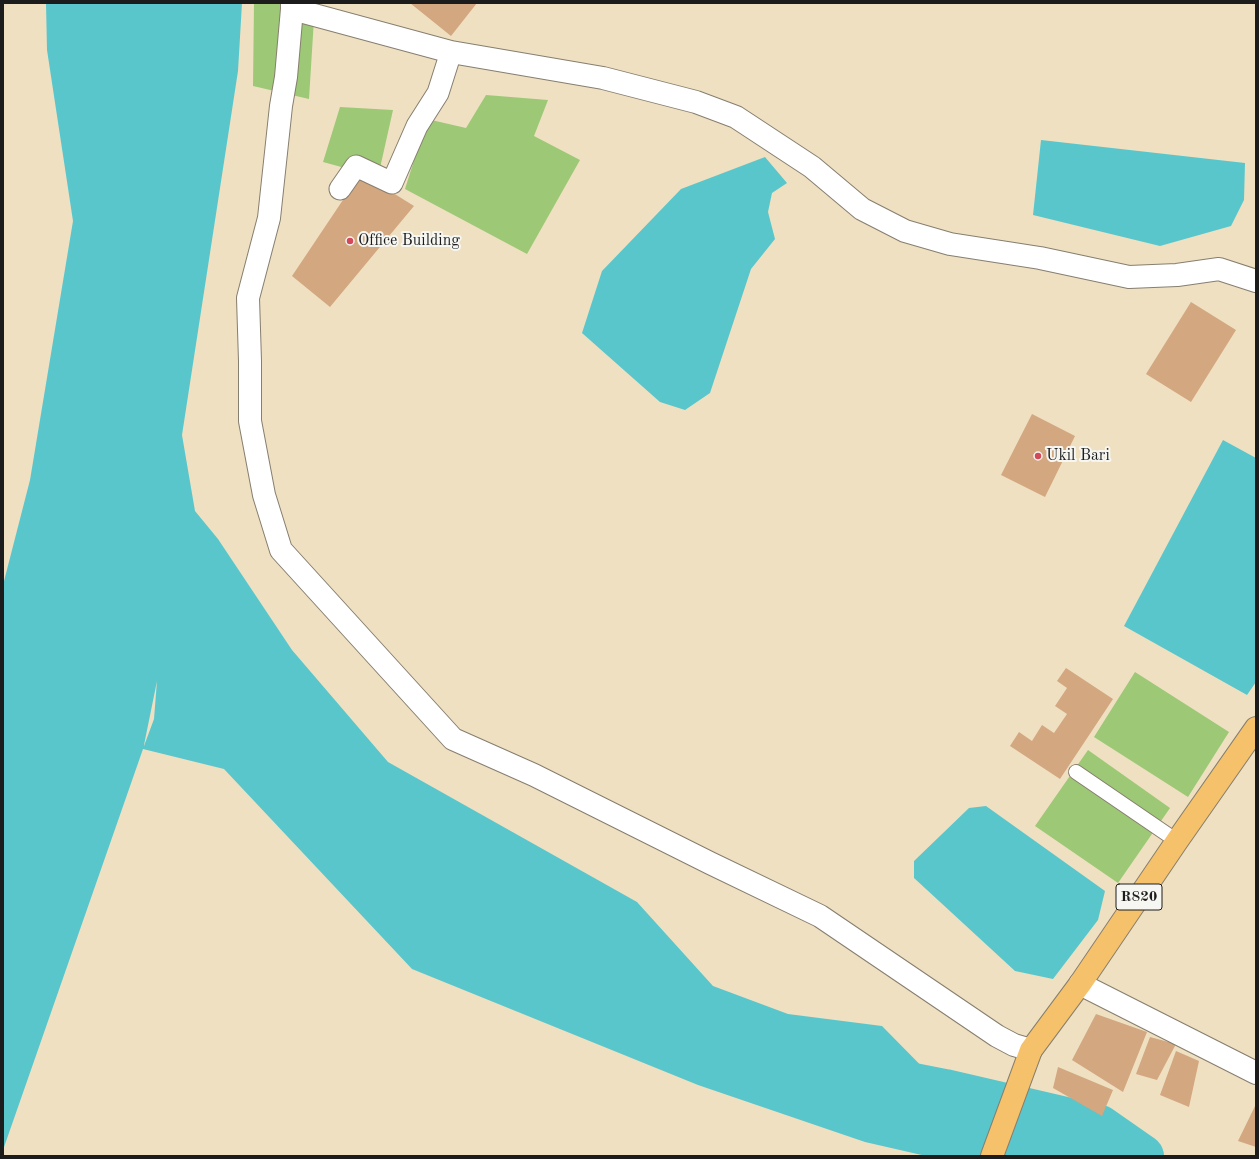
<!DOCTYPE html>
<html>
<head>
<meta charset="utf-8">
<style>
  body { margin:0 }
  #map { position:relative; width:1259px; height:1159px; overflow:hidden; background:#efe0c2; font-family:"Old Standard TT",serif }
  canvas { display:block }
  .frame { position:absolute; inset:0; border:4px solid #1c1c1c; pointer-events:none }
</style>
</head>
<body>
<div id="map">
<canvas width="1259" height="1159"></canvas>
<div class="frame"></div>
</div>
<script>
const c = document.querySelector('canvas').getContext('2d');
c.lineJoin = 'round';
function fill(path, color) { c.fillStyle = color; c.fill(path, 'evenodd'); }
const shape = rows => new Path2D(rows.map(r => 'M' + r).join(''));
function stroke(path, color, width, dash) { c.strokeStyle = color; c.lineWidth = width; c.lineCap = dash ? 'butt' : 'round'; c.setLineDash(dash || []); c.stroke(path); }
function write(font, color, halo, rows, align = 'center') {
  c.font = font + ' "Old Standard TT",serif'; c.lineWidth = 4; c.setLineDash([]); c.textBaseline = 'middle'; c.strokeStyle = halo; c.fillStyle = color; for (const [text, x, y, turn = 0] of rows) {
    c.save(); c.translate(x, y); c.rotate((+turn || 0) * Math.PI / 180); c.textAlign = isNaN(turn) ? turn : align; if (halo) c.strokeText(text, 0, 0); c.fillText(text, 0, 0); c.restore();
  }
}
fill(shape([
  [254,3,315,3,309,99,253,86],
  [486,95,548,100,534,136,580,160,527,254,405,189,427,119,466,128],
  [340,107,393,110,378,177,323,162],
  [1135,672,1229,732,1188,797,1094,737],
  [1088,750,1170,808,1118,883,1035,826]
]), '#9dc876');
fill(shape([
  [46,3,242,3,238,71,182,435,195,511,218,539,292,650,388,762,637,902,713,986,788,1014,882,1026,945,1090,1077,1121,1121,1141,1143,1156,926,1156,865,1142,698,1085,412,969,224,769,143,749,3,1150,3,585,30,480,73,221,47,50],
  [157,681,154,719,144,746,144,745],
  [1041,140,1245,163,1244,200,1231,226,1160,246,1033,215],
  [765,157,787,183,772,193,768,212,775,239,751,269,710,393,685,410,660,402,582,333,602,271,681,189],
  [1223,440,1256,458,1256,682,1247,695,1124,626],
  [986,806,1105,891,1098,920,1053,979,1015,971,914,878,914,861,969,808]
]), '#59c6cc');
stroke(shape([
  [889,1079,945,1090,1100,1126,1143,1156]
]), '#59c6cc', 42);
fill(shape([
  [410,3,477,3,451,36],
  [361,173,414,206,330,307,292,276],
  [1191,302,1236,330,1191,402,1146,374],
  [1032,414,1075,436,1045,497,1001,475],
  [1066,668,1113,699,1060,779,1010,746,1019,732,1032,741,1042,725,1054,733,1067,714,1055,706,1067,688,1057,681],
  [1096,1014,1147,1032,1123,1092,1072,1060],
  [1150,1037,1176,1044,1157,1080,1136,1074],
  [1176,1051,1199,1061,1189,1107,1160,1095],
  [1058,1067,1113,1090,1102,1116,1053,1088],
  [1256,1104,1256,1147,1238,1141]
]), '#d3a77f');
const service = shape([
  [1076,772,1177,841]
]);
const pedestrian = shape([
  [340,189,356,166,392,183,417,126,438,93,451,52]
]);
const minor = shape([
  [292,3,292,9,451,52,603,78,696,102,736,117,812,167,862,209,905,231,950,244,1040,258,1129,277,1177,275,1219,269,1256,281],
  [292,9,286,77,281,106,269,218,248,298,250,361,250,421,264,495,281,550,453,739,534,775,710,863,820,916,997,1036,1014,1045,1031,1050],
  [1080,984,1256,1073]
]);
const primary = shape([
  [992,1156,1031,1050,1080,984,1177,841,1256,728]
]);
stroke(service, '#867e6f', 16);
stroke(pedestrian, '#867e6f', 23);
stroke(minor, '#867e6f', 24);
stroke(primary, '#867e6f', 24);
stroke(service, '#fff', 14);
stroke(pedestrian, '#fff', 21);
stroke(minor, '#fff', 22);
stroke(primary, '#f5c16b', 22);
for (const [x, y, r, color] of [
  [350,241,4,"#d1495b"],
  [1038,456,4,"#d1495b"]
]) { const dot = new Path2D(); dot.arc(x, y, r, 0, 2 * Math.PI); c.fillStyle = color; c.fill(dot); stroke(dot, '#f6f6f2', 1.5); }
for (const [x, y, w] of [
  [1139,897,46]
]) { const box = new Path2D(); box.roundRect(x - w / 2, y - 13, w, 26, 3); c.fillStyle = '#f6f6f2'; c.fill(box); stroke(box, '#1c1c1c', 1); }
write('bold 15px', '#1c1c1c', null, [
  ["R820",1139,897]
]);
write('16px', '#1c1c1c', '#f6f6f2', [
  ["Office Building",358,241],
  ["Ukil Bari",1046,456]
], 'left');
</script>
</body>
</html>
